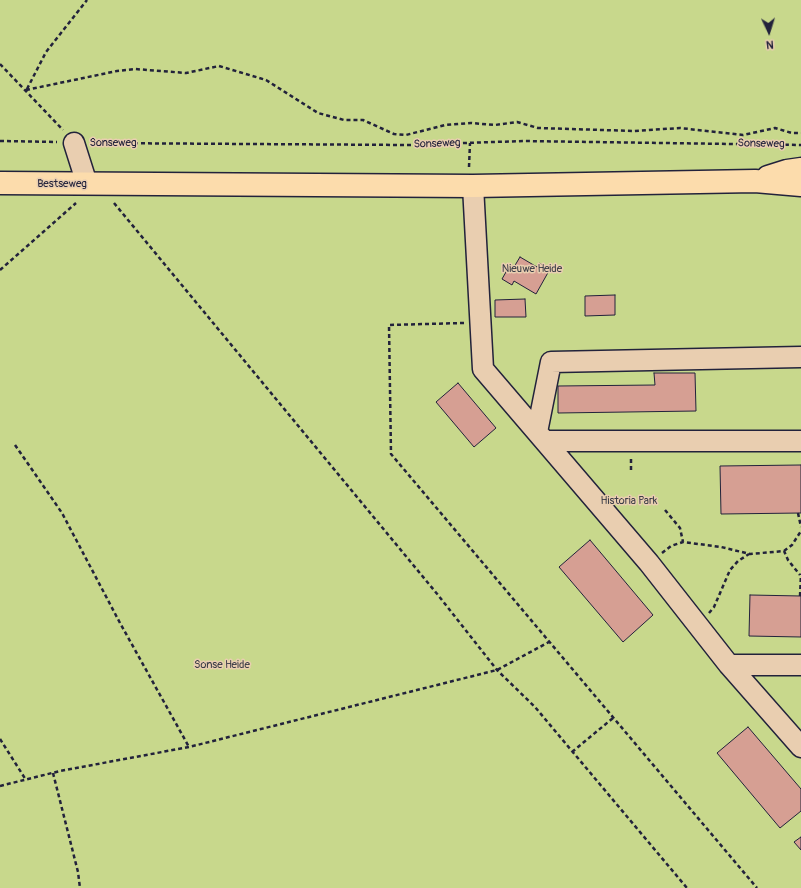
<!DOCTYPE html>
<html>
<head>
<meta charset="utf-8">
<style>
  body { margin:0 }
  #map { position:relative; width:801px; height:888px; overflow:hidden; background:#e4c1a8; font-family:Pangolin,sans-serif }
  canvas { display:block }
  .north { position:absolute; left:749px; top:12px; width:40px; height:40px; -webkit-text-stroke:3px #e9ceb0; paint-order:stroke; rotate:176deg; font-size:11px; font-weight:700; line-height:16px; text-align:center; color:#22223b }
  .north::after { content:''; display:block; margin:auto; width:14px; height:18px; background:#22223b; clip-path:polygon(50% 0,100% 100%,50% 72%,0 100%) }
</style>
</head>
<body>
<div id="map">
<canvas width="801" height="888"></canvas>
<div class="north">N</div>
</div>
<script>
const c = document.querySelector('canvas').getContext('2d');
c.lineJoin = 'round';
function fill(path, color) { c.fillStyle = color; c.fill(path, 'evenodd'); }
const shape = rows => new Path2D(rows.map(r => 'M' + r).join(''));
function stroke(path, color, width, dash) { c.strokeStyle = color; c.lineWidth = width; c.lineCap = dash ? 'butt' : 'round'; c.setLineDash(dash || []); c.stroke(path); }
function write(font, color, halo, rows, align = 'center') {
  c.font = font + ' Pangolin,sans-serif'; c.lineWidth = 3; c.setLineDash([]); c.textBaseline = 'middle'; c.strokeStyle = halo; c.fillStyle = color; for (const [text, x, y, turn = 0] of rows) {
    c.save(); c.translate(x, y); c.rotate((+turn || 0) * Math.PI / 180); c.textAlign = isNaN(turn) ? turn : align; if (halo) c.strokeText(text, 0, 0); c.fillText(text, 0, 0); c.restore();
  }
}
fill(shape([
  [0,0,801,0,801,888,0,888]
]), '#c8d88c');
const building = shape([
  [520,257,537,267,539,263,550,269,536,294,514,281,512,285,502,279,510,265,514,267,520,257],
  [615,295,615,315,585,316,585,296,615,295],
  [525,299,526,317,495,317,495,300,525,299],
  [654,373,695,373,696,411,558,413,558,386,655,385,654,373],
  [458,383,496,428,474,447,436,402,458,383],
  [801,465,801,513,721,514,720,466,801,465],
  [590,540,653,615,623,642,559,567,590,540],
  [750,595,801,596,801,637,749,636,750,595],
  [748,727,801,789,801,811,780,828,717,753,748,727],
  [801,837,801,850,794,842,801,837]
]);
fill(building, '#d69f93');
stroke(building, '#22223b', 1);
const minor = shape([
  [74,143,87,184],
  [473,186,483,369,649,563,729,665,801,747],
  [537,432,551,362,801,357],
  [545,441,801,441],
  [729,665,801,665]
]);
const major = shape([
  [768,177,787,171,801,169],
  [0,183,473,186,755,181,801,185]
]);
stroke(minor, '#22223b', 23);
stroke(major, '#22223b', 25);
stroke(shape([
  [0,64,63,130],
  [27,89,46,52,87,0],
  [26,90,117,71,135,69,186,73,219,66,266,80,318,113,344,120,363,120,394,134,406,135,445,125,471,123,495,125,517,122,538,128,634,131,680,128,743,135,775,128,792,133,801,133],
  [0,141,57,142],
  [92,143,408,145,523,141,801,145],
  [469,167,470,143],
  [114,203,438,595,497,670,535,707,687,888],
  [0,270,76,203],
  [464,323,389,325,391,454,757,888],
  [15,445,62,513,120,623,189,747],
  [631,470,631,458],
  [665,510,680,528,683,542],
  [798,513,801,527],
  [784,551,792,545,801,531],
  [662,553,671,546,683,542,721,547,750,554,784,551,788,560,800,575],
  [800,596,801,574],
  [709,613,714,607,730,570,738,561,749,554],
  [0,739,26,780],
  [572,752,613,718],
  [53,773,78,872,80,888],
  [0,786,60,771,189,747,497,670,549,642]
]), '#22223b', 2.5, [4, 3]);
stroke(minor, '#e9ceb0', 20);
stroke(major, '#fcdcac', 22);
write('11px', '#22223b', '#e9ceb0', [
  ["Sonseweg",113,143],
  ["Sonseweg",437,144,-2],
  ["Sonseweg",761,144,1],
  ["Bestseweg",62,184]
]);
write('11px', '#3b3d47', '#e9ceb0', [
  ["Nieuwe Heide",532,269],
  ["Historia Park",629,501],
  ["Sonse Heide",222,665]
]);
</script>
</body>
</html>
